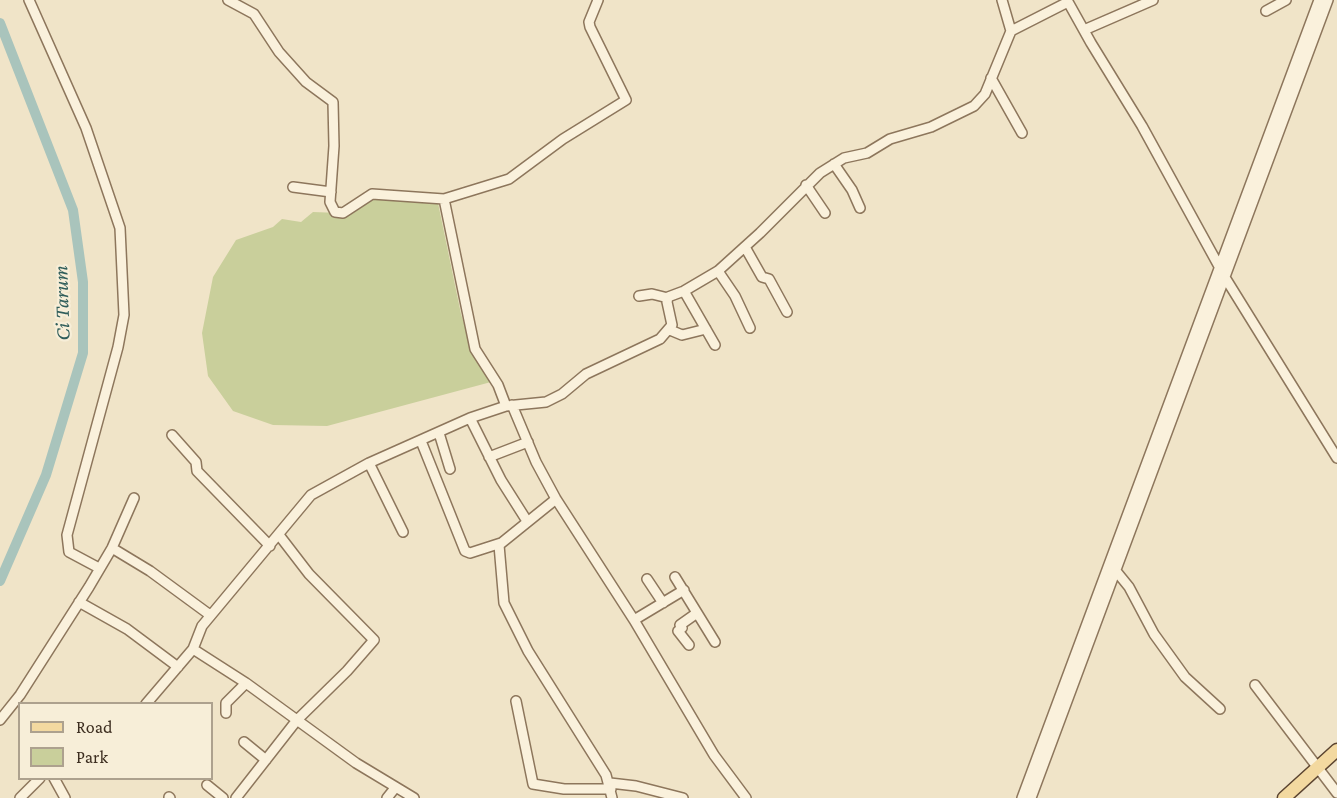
<!DOCTYPE html>
<html>
<head>
<meta charset="utf-8">
<style>
  body { margin:0 }
  #map { position:relative; width:1337px; height:798px; overflow:hidden; background:#f0e4c8; font-family:"Crimson Pro",serif }
  canvas { display:block }
  .legend { position:absolute; left:18px; top:702px; width:195px; height:78px; box-sizing:border-box; background:#f7eed8; border:2px solid #ada18e; margin:0; padding:8px 10px; list-style:none; font-size:18px; color:#3d2e20 }
  .legend li { display:flex; align-items:center; gap:12px; height:30px }
  .legend b { width:30px; border:2px solid #ada18e }
</style>
</head>
<body>
<div id="map">
<canvas width="1337" height="798"></canvas>
<ul class="legend">
<li><b style="height:8px;background:#f3d9a0"></b>Road</li>
<li><b style="height:16px;background:#c9cf9b"></b>Park</li>
</ul>
</div>
<script>
const c = document.querySelector('canvas').getContext('2d');
c.lineJoin = 'round';
function fill(path, color) { c.fillStyle = color; c.fill(path, 'evenodd'); }
const shape = rows => new Path2D(rows.map(r => 'M' + r).join(''));
function stroke(path, color, width, dash) { c.strokeStyle = color; c.lineWidth = width; c.lineCap = dash ? 'butt' : 'round'; c.setLineDash(dash || []); c.stroke(path); }
function write(font, color, halo, rows, align = 'center') {
  c.font = font + ' "Crimson Pro",serif'; c.lineWidth = 4.5; c.setLineDash([]); c.textBaseline = 'middle'; c.strokeStyle = halo; c.fillStyle = color; for (const [text, x, y, turn = 0] of rows) {
    c.save(); c.translate(x, y); c.rotate((+turn || 0) * Math.PI / 180); c.textAlign = isNaN(turn) ? turn : align; if (halo) c.strokeText(text, 0, 0); c.fillText(text, 0, 0); c.restore();
  }
}
fill(shape([
  [372,194,438,203,461,314,475,358,491,382,327,426,273,425,233,411,208,376,202,333,213,277,236,240,273,227,282,219,301,222,313,212,339,213]
]), '#c9cf9b');
stroke(shape([
  [0,23,73,210,83,282,83,353,46,475,0,581]
]), '#a9c4bc', 10);
const minor = shape([
  [29,0,86,128,120,228,124,315,118,347,67,535,69,552,99,568],
  [228,0,254,14,279,52,306,82,333,102,334,146,330,202,335,212,343,213,372,194,444,199,509,179,563,139,626,100,590,27,589,22,598,0],
  [1067,0,1091,43,1142,126,1226,279,1337,458],
  [1266,11,1286,0],
  [1084,30,1153,0],
  [1011,31,1068,2],
  [991,78,1022,133],
  [834,164,852,190,860,208],
  [806,185,825,213],
  [293,187,331,192],
  [444,199,475,349,498,385,506,406],
  [745,247,762,277,769,279,787,312],
  [718,271,735,296,750,328],
  [684,291,715,345],
  [639,296,652,294,668,298],
  [670,330,682,335,706,329],
  [512,405,536,462,556,499,634,620,714,755,746,798],
  [470,418,501,480,527,521],
  [439,433,450,469],
  [172,435,196,462,197,471,270,546],
  [421,441,465,551,470,553,501,543],
  [489,457,528,442],
  [369,463,403,532],
  [556,499,499,545,504,603,528,651,606,775,612,798],
  [112,548,150,571,210,615],
  [1116,571,1129,587,1154,634,1185,677,1220,709],
  [675,577,715,642],
  [647,579,663,603],
  [79,602,127,629,178,667],
  [634,620,684,590],
  [689,645,678,631,682,628,680,625,697,613],
  [1255,685,1337,793],
  [516,701,533,784,564,789,611,789],
  [146,704,193,649],
  [226,713,226,703,246,683],
  [0,720,20,695,89,587,112,548,134,498],
  [244,742,266,760],
  [54,778,65,798],
  [610,783,636,786,683,798],
  [207,785,223,798],
  [169,797,170,798],
  [20,798,40,778],
  [236,798,297,720,347,671,374,640,309,574,279,535],
  [387,798,395,788],
  [414,798,356,763,246,683,193,649,202,626,311,495,369,463,470,418,506,406,546,402,562,394,586,374,660,339,672,325,667,302,668,297,684,291,718,271,760,233,820,173,844,158,867,153,890,139,931,127,974,106,985,94,1011,31,1002,0],
  [1022,798,1319,0],
  [1031,798,1328,0]
]);
const major = shape([
  [1284,798,1337,750]
]);
stroke(minor, '#8d765c', 12);
stroke(major, '#5b4430', 15);
stroke(minor, '#faf1dc', 9);
stroke(major, '#f3d9a0', 12);
write('italic 21px', '#2f5d5a', '#f7eed8', [
  ["Ci Tarum",62,303,-92]
]);
</script>
</body>
</html>
